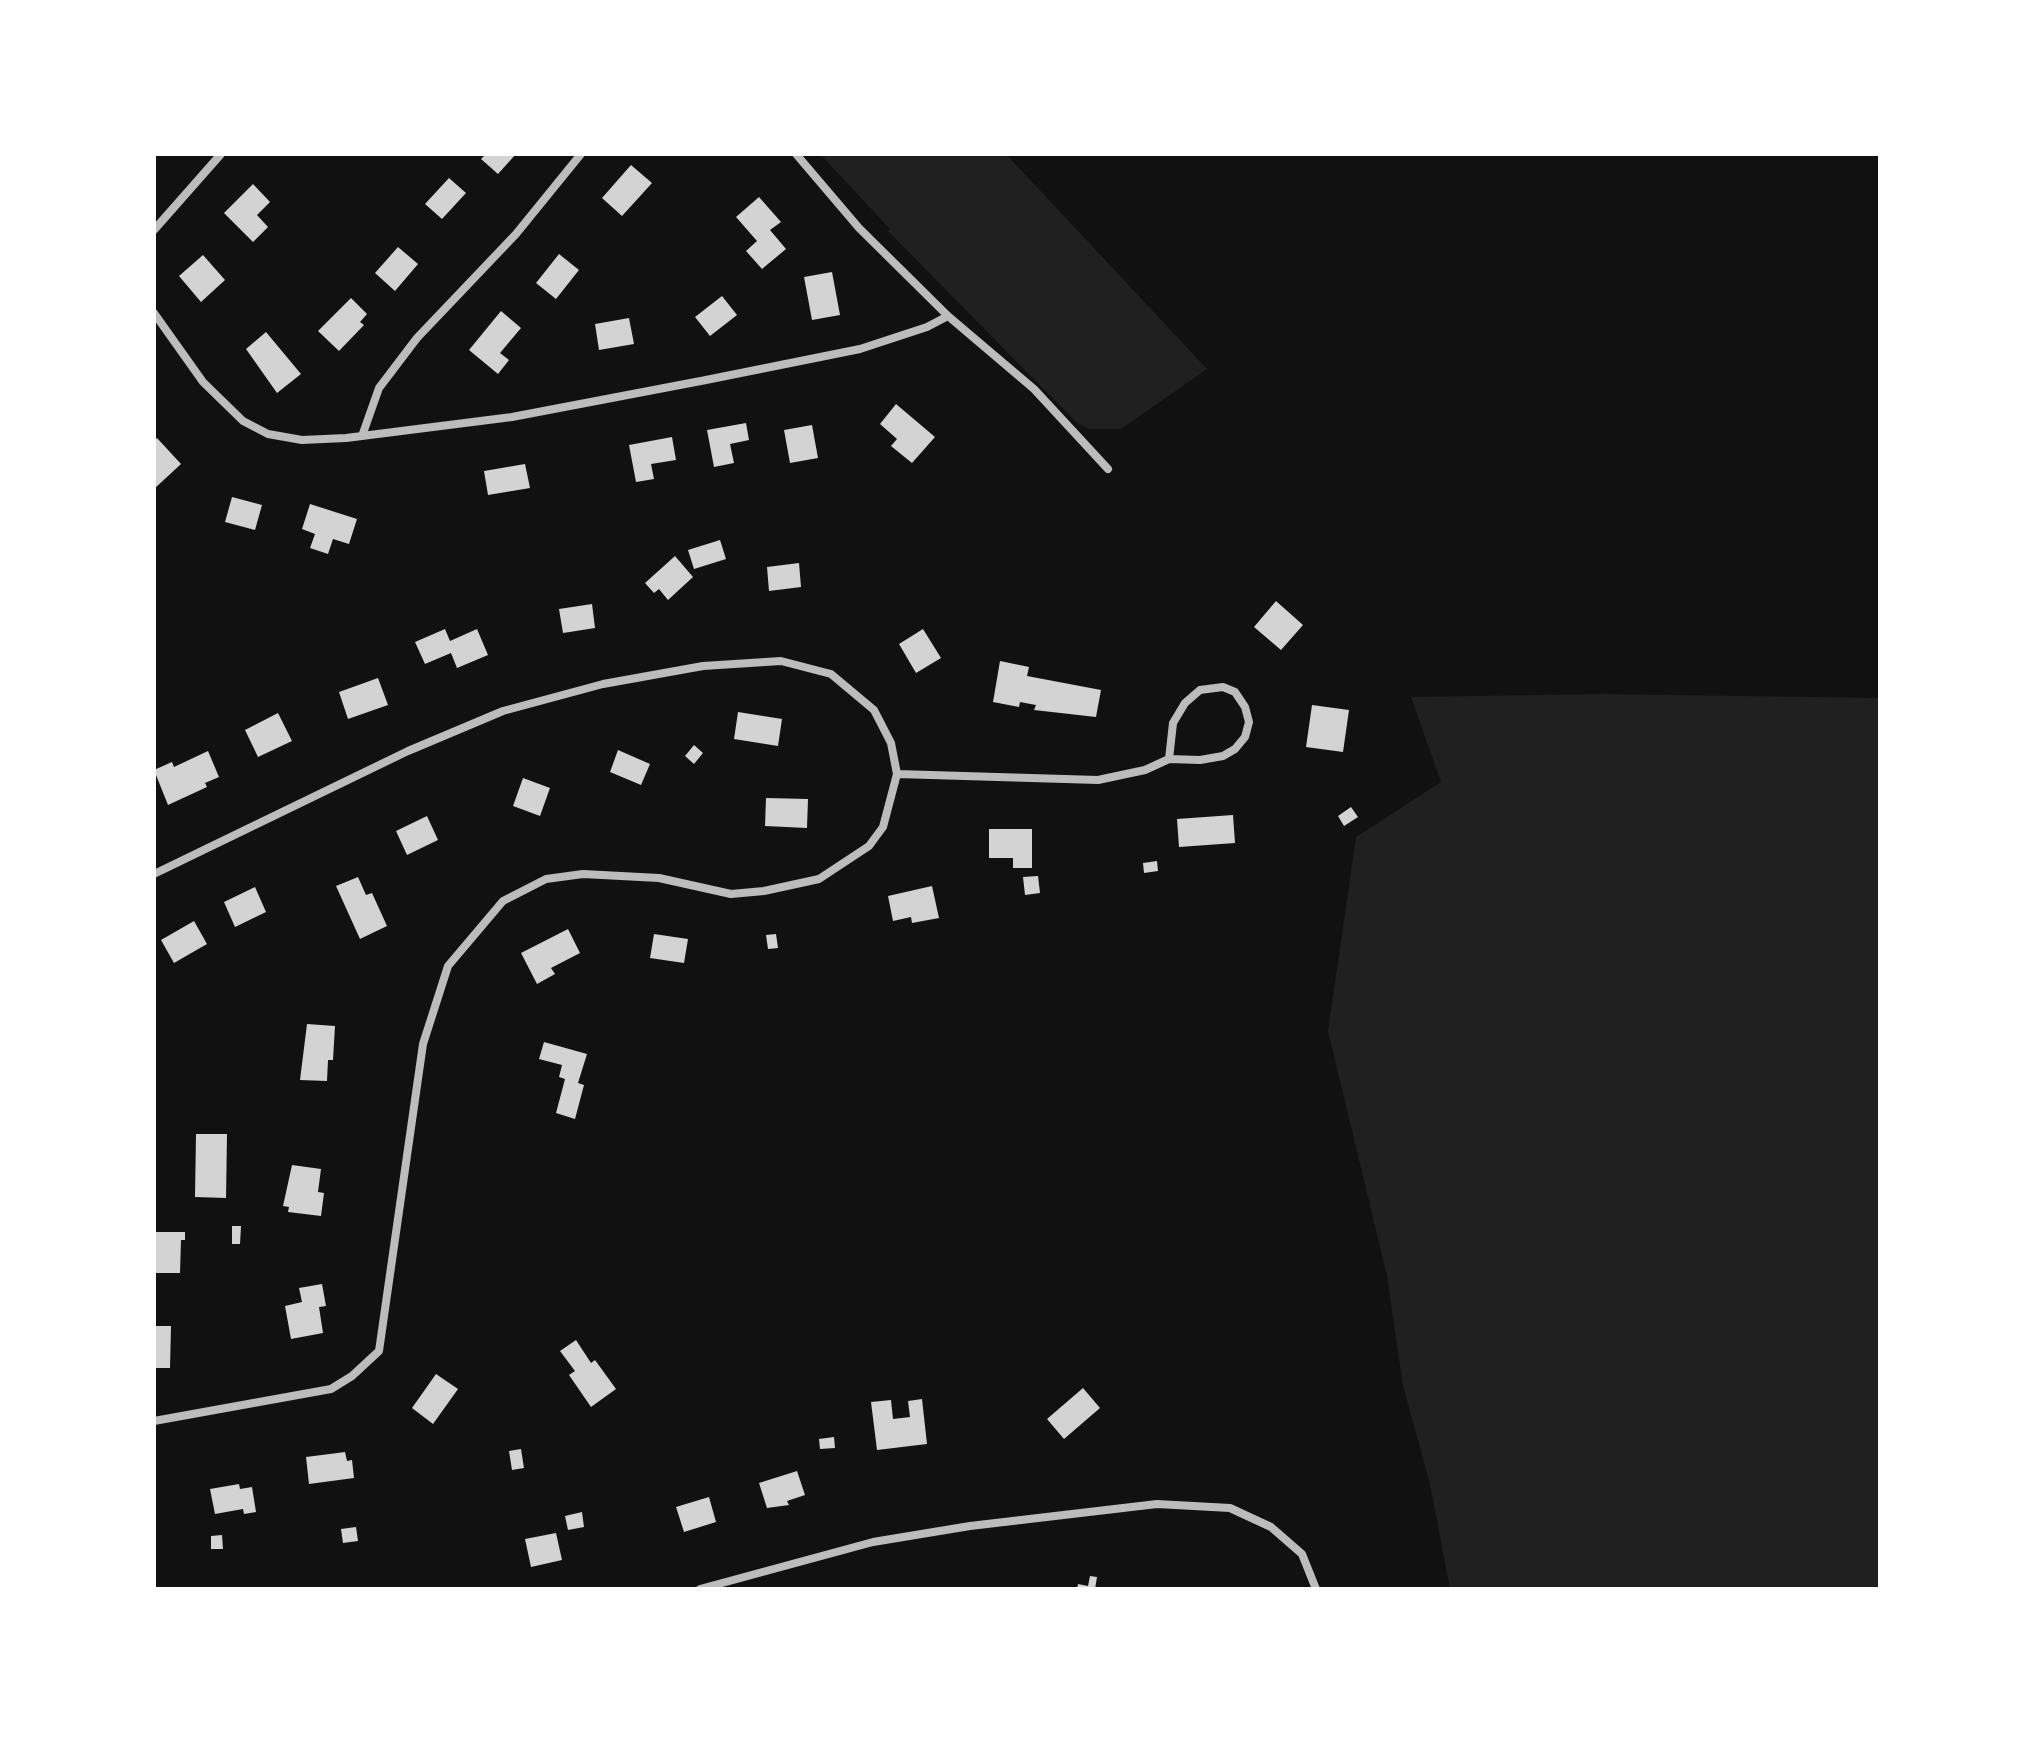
<!DOCTYPE html>
<html>
<head>
<meta charset="utf-8">
<style>
  body { margin:0 }
  #map { position:relative; width:2034px; height:1743px; overflow:hidden; background:#111; font-family:Overpass,sans-serif }
  canvas { display:block }
  .frame { position:absolute; inset:0; border:156px solid #fff; pointer-events:none }
</style>
</head>
<body>
<div id="map">
<canvas width="2034" height="1743"></canvas>
<div class="frame"></div>
</div>
<script>
const c = document.querySelector('canvas').getContext('2d');
c.lineJoin = 'round';
function fill(path, color) { c.fillStyle = color; c.fill(path, 'evenodd'); }
const shape = rows => new Path2D(rows.map(r => 'M' + r).join(''));
function stroke(path, color, width, dash) { c.strokeStyle = color; c.lineWidth = width; c.lineCap = dash ? 'butt' : 'round'; c.setLineDash(dash || []); c.stroke(path); }
fill(shape([
  [820,154,1006,154,1207,369,1121,429,1089,429,1078,424,888,231,890,229],
  [1602,694,1880,698,1880,1589,1450,1589,1430,1484,1403,1386,1387,1276,1328,1031,1356,837,1441,782,1411,697]
]), '#202020');
fill(shape([
  [486,154,516,154,498,174,481,159],
  [631,165,652,183,622,216,602,198],
  [449,178,466,193,442,219,425,204],
  [253,184,270,202,257,215,268,227,253,242,224,213],
  [759,197,781,222,770,230,786,249,762,269,746,251,757,241,736,217],
  [398,247,418,264,395,291,375,273],
  [559,254,579,270,556,299,536,283],
  [203,255,225,280,201,302,179,276],
  [832,272,840,315,812,320,804,277],
  [722,296,737,315,710,336,695,317],
  [351,298,367,314,360,322,364,325,339,351,318,331],
  [501,311,521,328,500,353,509,360,498,374,469,350],
  [629,318,634,344,599,350,595,324],
  [266,332,301,374,277,393,246,349],
  [896,404,935,437,912,463,891,446,897,439,880,424],
  [746,423,749,440,730,444,734,463,714,467,707,430],
  [812,425,818,458,790,463,784,430],
  [672,437,676,460,651,464,654,479,636,482,629,445],
  [157,438,181,464,154,489,154,441],
  [525,464,530,488,488,495,484,471],
  [232,497,262,505,255,530,225,522],
  [310,504,357,519,349,544,333,539,328,554,310,548,315,534,302,529],
  [720,540,726,559,694,569,688,550],
  [675,556,693,577,668,600,659,589,654,593,645,583],
  [799,563,801,587,769,591,767,567],
  [1276,601,1303,625,1281,650,1254,627],
  [592,604,595,628,563,633,559,609],
  [445,629,450,641,477,629,488,655,457,668,451,653,425,664,415,642],
  [923,629,941,658,916,673,899,644],
  [1000,661,1029,667,1027,676,1101,690,1096,717,1034,710,1036,705,1020,702,1019,707,993,702],
  [378,678,388,705,348,719,339,692],
  [1312,705,1349,710,1343,752,1306,747],
  [738,712,782,719,778,746,734,739],
  [278,713,292,741,258,757,245,730],
  [694,745,703,753,694,764,685,756],
  [618,750,650,764,641,785,610,772],
  [208,751,219,777,205,783,207,787,168,805,154,770,172,762,174,767],
  [523,778,550,788,540,816,513,806],
  [766,798,808,799,807,828,765,826],
  [1351,807,1358,817,1344,826,1338,816],
  [1233,815,1235,843,1179,847,1177,819],
  [427,816,438,840,407,855,396,831],
  [989,829,1032,829,1032,868,1013,868,1013,858,989,858],
  [1157,861,1158,871,1144,873,1143,863],
  [1038,876,1040,893,1025,895,1023,877],
  [358,877,366,895,372,893,387,926,360,939,336,886],
  [932,886,939,918,912,923,911,917,893,921,888,896],
  [255,887,266,912,235,927,224,902],
  [194,921,207,944,174,963,161,940],
  [568,929,580,953,551,968,555,974,537,984,521,953],
  [654,934,688,939,684,963,650,958],
  [776,934,778,948,768,949,766,935],
  [307,1024,335,1026,333,1060,328,1060,327,1081,300,1080],
  [544,1042,587,1054,578,1083,584,1085,575,1119,556,1113,565,1079,559,1077,562,1065,539,1059],
  [196,1134,227,1134,226,1198,195,1197],
  [292,1165,321,1169,318,1192,324,1193,321,1216,288,1212,289,1207,283,1206],
  [232,1226,241,1226,240,1244,232,1244],
  [154,1232,185,1232,185,1240,181,1240,180,1273,154,1273],
  [322,1284,326,1306,319,1307,323,1333,291,1339,285,1306,302,1302,299,1288],
  [154,1326,171,1326,170,1368,154,1368],
  [576,1340,591,1363,595,1360,616,1389,591,1407,569,1375,575,1371,560,1351],
  [436,1374,458,1389,433,1424,412,1408],
  [1083,1388,1100,1408,1064,1439,1047,1419],
  [922,1399,927,1444,877,1450,871,1402,891,1400,893,1419,910,1417,908,1401],
  [834,1437,835,1448,820,1449,819,1439],
  [521,1449,524,1468,512,1470,509,1451],
  [345,1452,347,1461,352,1460,354,1478,309,1484,306,1457],
  [797,1471,805,1495,787,1501,789,1505,767,1508,759,1483],
  [239,1484,240,1489,252,1487,256,1512,244,1514,243,1509,215,1514,210,1489],
  [709,1497,716,1522,684,1532,676,1507],
  [582,1512,584,1527,568,1530,565,1516],
  [356,1527,358,1541,343,1543,341,1529],
  [556,1533,562,1560,531,1567,525,1539],
  [222,1535,223,1549,211,1549,211,1536],
  [1090,1576,1097,1577,1095,1589,1077,1589,1078,1584,1088,1586]
]), '#d3d3d3');
stroke(shape([
  [796,154,859,228,948,316,1034,389,1108,469],
  [154,230,221,154],
  [154,313,203,382,243,421,268,434,302,440,346,438,512,417,706,380,860,349,927,327,948,316],
  [362,436,379,388,417,338,516,234,581,154],
  [897,774,1098,780,1145,770,1169,759,1173,723,1185,703,1200,690,1223,687,1235,692,1245,707,1249,722,1245,737,1235,749,1223,756,1200,760,1169,759],
  [154,874,408,751,503,711,603,684,703,666,781,661,831,674,874,710,891,743,897,774,883,827,869,846,819,879,764,891,731,894,659,878,583,874,546,879,503,901,448,966,423,1044,379,1351,352,1376,331,1389,154,1421],
  [700,1589,873,1542,970,1526,1157,1504,1230,1508,1271,1527,1302,1554,1316,1589]
]), '#bcbcbc', 8);
</script>
</body>
</html>
